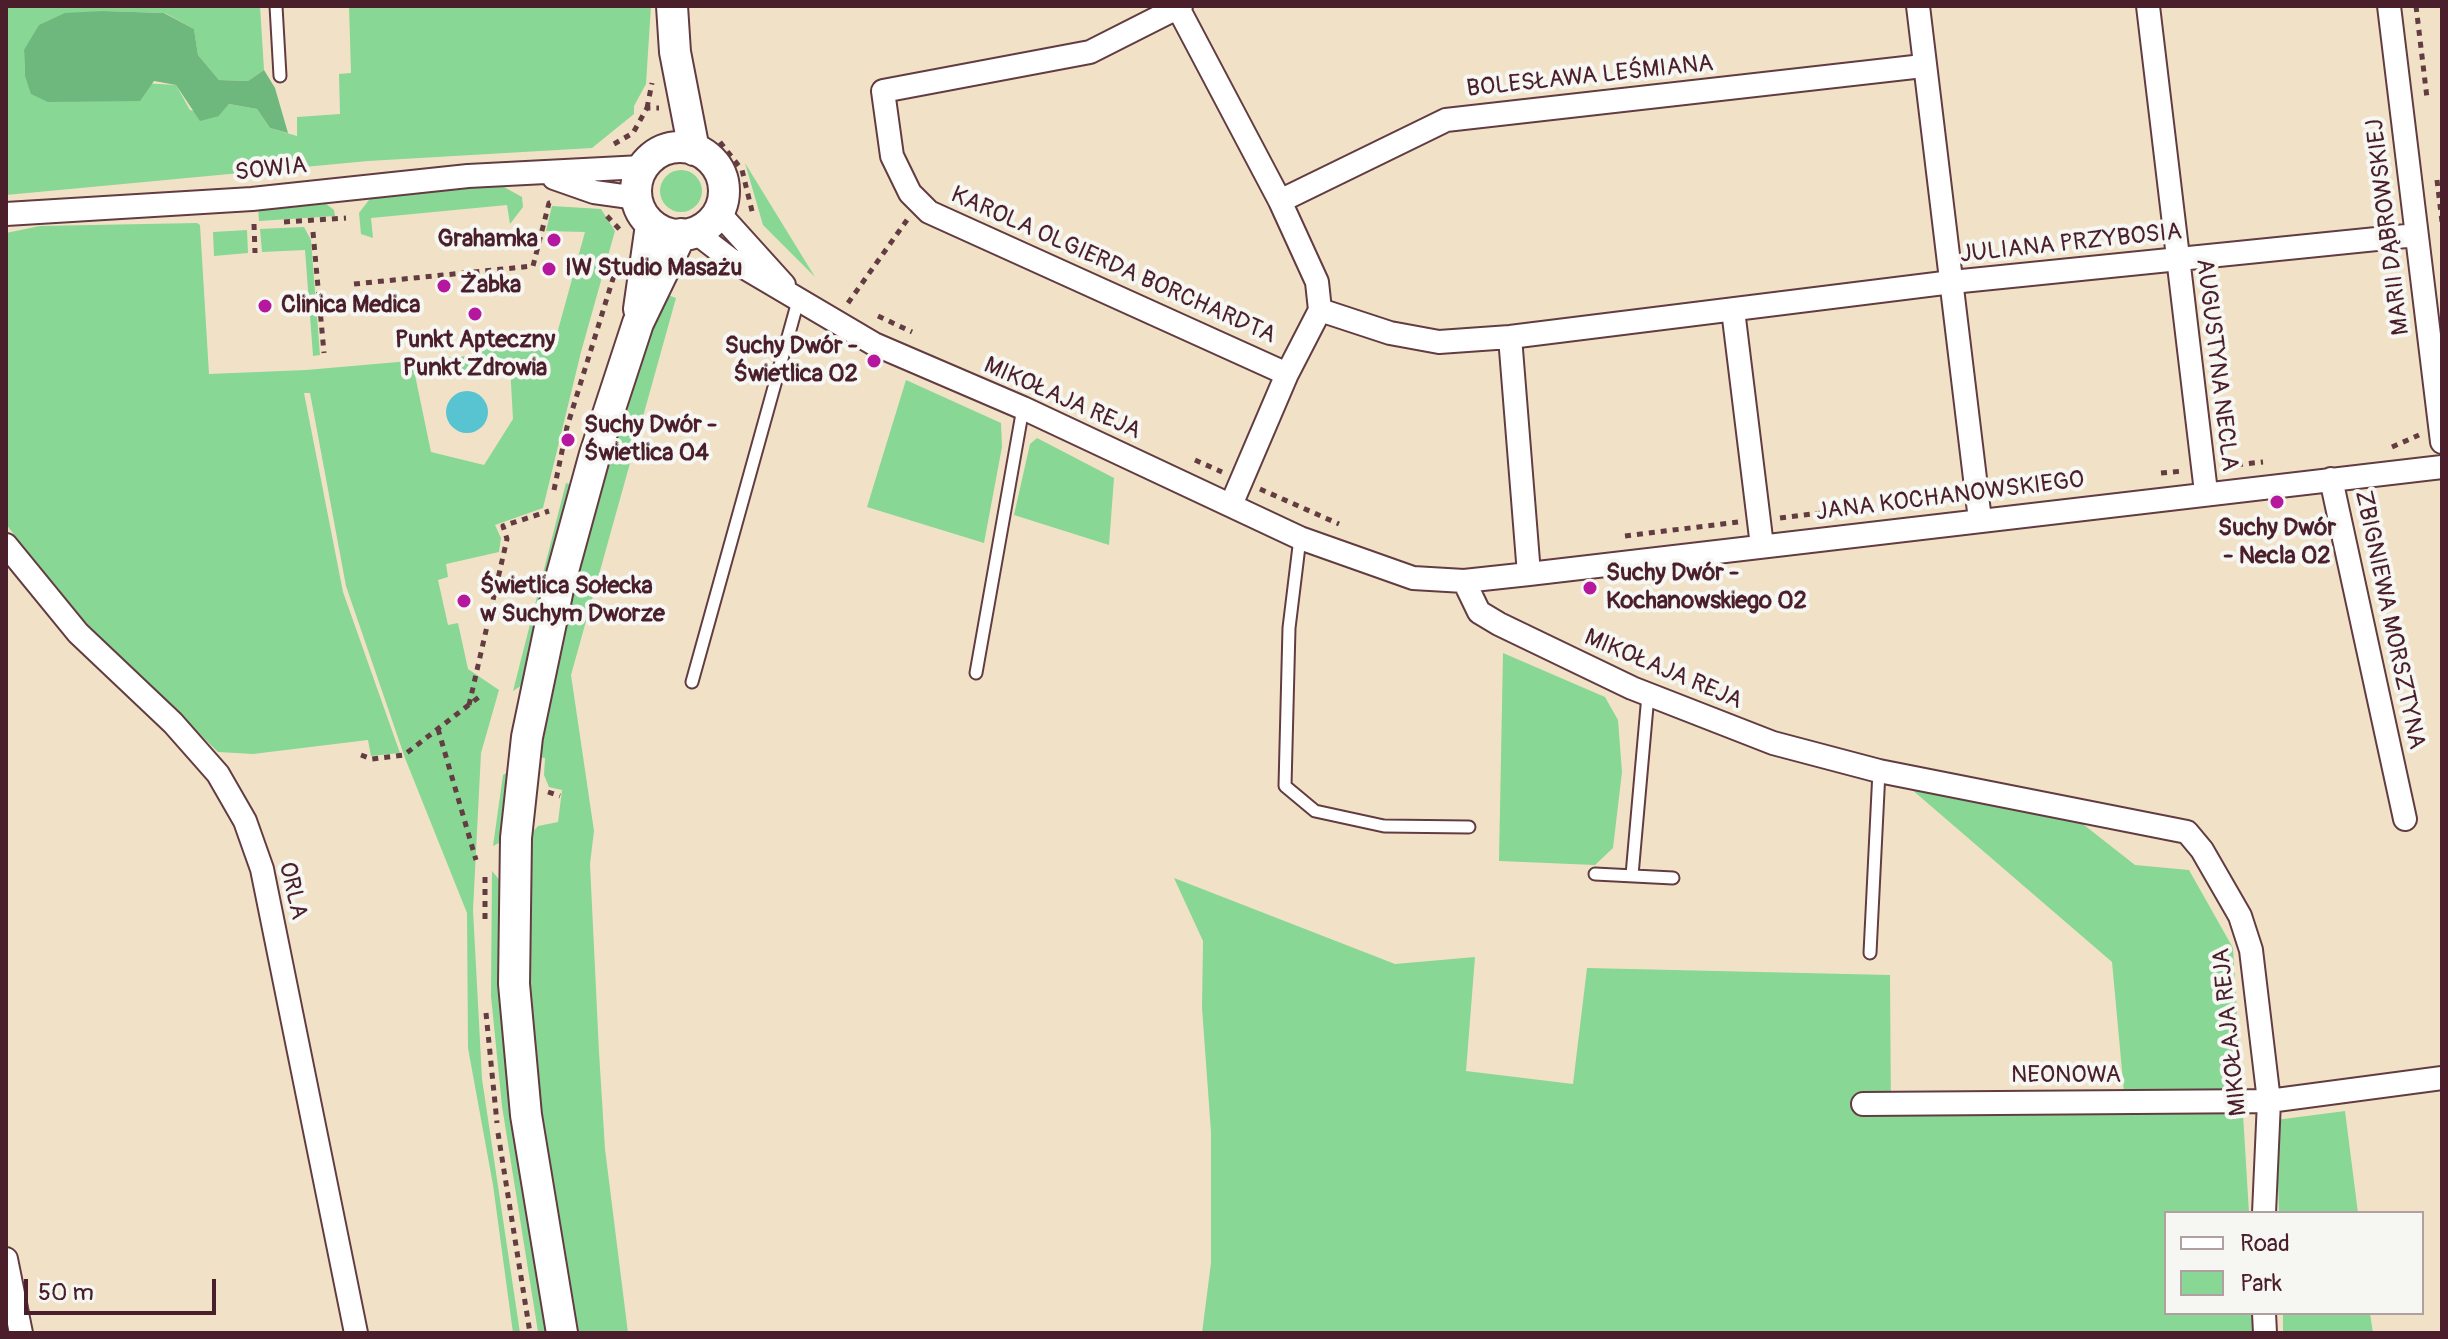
<!DOCTYPE html>
<html>
<head>
<meta charset="utf-8">
<style>
  body { margin:0 }
  #map { position:relative; width:2448px; height:1339px; overflow:hidden; background:#f1e2c7; font-family:Pangolin,sans-serif }
  canvas { display:block }
  .frame { position:absolute; inset:0; border:8px solid #4a1f2b; pointer-events:none }
  .legend { position:absolute; left:2164px; top:1211px; width:260px; height:104px; box-sizing:border-box; background:#f6f6f2; border:2px solid #b1a0a2; margin:0; padding:10px 14px; list-style:none; font-size:24px; color:#4a1f2b }
  .legend li { display:flex; align-items:center; gap:16px; height:40px }
  .legend b { width:40px; border:2px solid #b1a0a2 }
  .scale { position:absolute; left:24px; top:1279px; width:192px; height:36px; box-sizing:border-box; border:4px solid #4a1f2b; border-top:0; padding-left:10px; font-size:24px; line-height:28px; white-space:nowrap; color:#4a1f2b; -webkit-text-stroke:6px #f6f6f2; paint-order:stroke }
</style>
</head>
<body>
<div id="map">
<canvas width="2448" height="1339"></canvas>
<div class="frame"></div>
<ul class="legend">
<li><b style="height:10px;background:#fff"></b>Road</li>
<li><b style="height:22px;background:#88d795"></b>Park</li>
</ul>
<div class="scale">50 m</div>
</div>
<script>
const c = document.querySelector('canvas').getContext('2d');
c.lineJoin = 'round';
function fill(path, color) { c.fillStyle = color; c.fill(path, 'evenodd'); }
const shape = rows => new Path2D(rows.map(r => 'M' + r).join(''));
function stroke(path, color, width, dash) { c.strokeStyle = color; c.lineWidth = width; c.lineCap = dash ? 'butt' : 'round'; c.setLineDash(dash || []); c.stroke(path); }
function write(font, color, halo, rows, align = 'center') {
  c.font = font + ' Pangolin,sans-serif'; c.lineWidth = 8; c.setLineDash([]); c.textBaseline = 'middle'; c.strokeStyle = halo; c.fillStyle = color; for (const [text, x, y, turn = 0] of rows) {
    c.save(); c.translate(x, y); c.rotate((+turn || 0) * Math.PI / 180); c.textAlign = isNaN(turn) ? turn : align; if (halo) c.strokeText(text, 0, 0); c.fillText(text, 0, 0); c.restore();
  }
}
fill(shape([
  [7,6,260,6,264,70,248,81,219,80,198,55,194,29,165,13,103,11,24,50,25,76,176,85,190,110,219,116,229,104,257,109,270,128,297,136,297,117,340,114,339,74,351,73,349,6,651,6,646,84,634,106,634,114,592,148,368,161,6,195],
  [745,163,815,277,763,225],
  '660 191a21 21 0 1 1 42 0a21 21 0 1 1-42 0Z',
  [460,187,504,187,522,197,523,207,510,224,507,205,371,218,373,238,361,234,359,213,372,196],
  [325,203,334,210,335,216,259,221,258,206],
  [552,206,601,209,615,231,581,352,543,508,495,525,501,538,499,552,446,564,448,577,438,580,448,625,458,623,468,669,499,690,481,753,473,910,482,1079,520,1333,513,1333,493,1185,468,1048,467,913,405,758,346,586,310,393,304,393,343,592,400,753,371,756,368,740,253,754,218,752,67,605,6,524,6,233,40,226,197,223,200,225,209,374,306,370,479,355,480,348,555,341,585,232,546,231],
  [510,366,513,419,484,465,431,452,415,375],
  [304,227,311,240,320,355,313,356,305,250,262,252,260,229],
  [247,230,248,253,214,256,213,232],
  [668,295,676,298,571,675,594,831,590,864,599,1052,605,1149,628,1333,574,1333,539,1118,528,1005,530,835,538,826,558,822,562,790,549,787,544,775,545,758,538,757,575,575,640,360],
  [906,380,1001,423,1002,447,984,543,867,507],
  [1037,438,1114,478,1109,545,1014,515,1030,444],
  [566,483,573,485,524,684,513,691],
  [1503,653,1605,697,1618,720,1622,772,1613,848,1595,865,1499,861],
  [511,770,501,842,493,846,503,775],
  [1910,788,2079,821,2135,865,2189,870,2233,948,2249,1213,2166,1213,2166,1313,2253,1313,2254,1333,1202,1333,1211,1263,1211,1132,1202,1008,1203,941,1174,878,1395,964,1475,957,1466,1071,1573,1084,1587,968,1890,975,1891,1116,2125,1103,2112,962],
  [492,871,502,883,550,1333,538,1332,502,1106,491,996],
  [2345,1111,2358,1213,2279,1213,2276,1120],
  [2283,1313,2370,1313,2373,1333,2283,1333]
]), '#88d795');
fill(shape([
  [103,11,164,13,194,29,198,55,219,80,248,81,264,70,275,88,288,133,270,128,257,109,229,104,219,116,200,121,176,85,154,81,140,101,48,102,31,94,25,76,24,50,39,25,65,13]
]), '#6eb87e');
fill(shape([
  '446 412a21 21 0 1 1 42 0a21 21 0 1 1-42 0Z'
]), '#58c3d1');
const lane = shape([
  [276,6,280,76],
  [1300,538,1289,628,1285,786,1315,811,1384,826,1469,827],
  [976,673,1023,408],
  [692,682,798,301],
  [1595,874,1673,878],
  [1632,875,1648,695],
  [1870,953,1879,771]
]);
const street = shape([
  [1177,6,1280,201,1317,282,1320,310,1287,374,1231,505],
  [1181,6,1090,52,883,91,892,156,910,193,929,212,1287,374],
  [1918,6,1980,520],
  [2148,6,2206,492],
  [2389,6,2442,442],
  [554,178,594,192,637,198],
  [1280,201,1446,120,1923,66],
  [718,212,784,285],
  [6,214,252,199,468,176,642,167],
  [695,232,730,259,874,344,1023,408,1300,538,1413,578,1464,581,1529,574,2442,467],
  [1320,310,1390,333,1439,342,1510,337,1952,282,2416,235],
  [1733,310,1762,546],
  [1510,337,1529,574],
  [2331,479,2405,819],
  [6,545,78,633,173,723,218,774,245,821,262,869,356,1333],
  [1464,581,1479,612,1499,624,1632,688,1773,743,1879,771,2187,832,2202,850,2240,916,2251,950,2269,1101,2264,1213],
  [1863,1104,2269,1101,2442,1078],
  [6,1259,21,1333],
  [2264,1313,2265,1333]
]);
const secondary = shape([
  [672,6,675,52,694,150],
  '636 191a44 44 0 1 1 88 0a44 44 0 1 1-88 0Z',
  [639,309,651,225],
  [562,1333,526,1115,514,984,516,838,527,737,558,589,595,454,638,323,681,234]
]);
stroke(lane, '#633c42', 15);
stroke(street, '#633c42', 26);
stroke(secondary, '#633c42', 34);
stroke(shape([
  [2416,6,2427,98],
  [647,108,652,83],
  [720,142,742,170,753,215],
  [614,144,633,133,647,108,659,108],
  [2437,180,2442,222],
  [607,216,622,232],
  [284,222,346,218],
  [254,224,255,253],
  [313,232,324,353],
  [354,284,533,266,549,203,553,203],
  [848,303,907,220],
  [878,316,912,332],
  [2392,447,2419,435],
  [1195,460,1222,472],
  [2225,466,2263,462],
  [2161,473,2183,471],
  [1260,489,1339,524],
  [554,490,567,427,616,269],
  [1780,518,1837,511],
  [1625,536,1738,522],
  [469,705,507,539,503,526,549,511],
  [438,729,476,860],
  [361,755,372,759,404,755,479,697],
  [548,792,560,796],
  [485,919,485,877],
  [486,1013,497,1123],
  [498,1133,530,1333]
]), '#633c42', 5, [6, 6]);
stroke(lane, '#fff', 11);
stroke(street, '#fff', 22);
stroke(secondary, '#fff', 30);
for (const [x, y, r, color] of [
  [554,240,8,"#b5179e"],
  [549,269,8,"#b5179e"],
  [444,286,8,"#b5179e"],
  [265,306,8,"#b5179e"],
  [475,314,8,"#b5179e"],
  [874,361,8,"#b5179e"],
  [568,440,8,"#b5179e"],
  [2277,502,8,"#b5179e"],
  [1590,588,8,"#b5179e"],
  [464,601,8,"#b5179e"]
]) { const dot = new Path2D(); dot.arc(x, y, r, 0, 2 * Math.PI); c.fillStyle = color; c.fill(dot); stroke(dot, '#f6f6f2', 3); }
write('24px', '#4a1f2b', '#f6f6f2', [
  ["BOLESŁAWA LEŚMIANA",1590,77,-6],
  ["SOWIA",271,170,-6],
  ["MARII DĄBROWSKIEJ",2389,227,-97],
  ["JULIANA PRZYBOSIA",2071,244,-6],
  ["KAROLA OLGIERDA BORCHARDTA",1113,266,24],
  ["AUGUSTYNA NECLA",2216,365,83],
  ["MIKOŁAJA REJA",1062,399,24],
  ["JANA KOCHANOWSKIEGO",1950,497,-7],
  ["ZBIGNIEWA MORSZTYNA",2389,620,78],
  ["MIKOŁAJA REJA",1663,670,23],
  ["ORLA",292,891,77],
  ["MIKOŁAJA REJA",2231,1032,-96],
  ["NEONOWA",2066,1076]
]);
write('bold 24px', '#4a1f2b', '#f6f6f2', [
  ["Grahamka",538,240,"right"],
  ["IW Studio Masażu",565,269],
  ["Żabka",460,286],
  ["Clinica Medica",281,306],
  ["Punkt Apteczny",475,341,"center"],
  ["Punkt Zdrowia",475,369,"center"],
  ["Suchy Dwór -",858,347,"right"],
  ["Świetlica 02",858,375,"right"],
  ["Suchy Dwór -",584,426],
  ["Świetlica 04",584,454],
  ["Suchy Dwór",2277,529,"center"],
  ["- Necla 02",2277,557,"center"],
  ["Suchy Dwór -",1606,574],
  ["Kochanowskiego 02",1606,602],
  ["Świetlica Sołecka",480,587],
  ["w Suchym Dworze",480,615]
], 'left');
</script>
</body>
</html>
